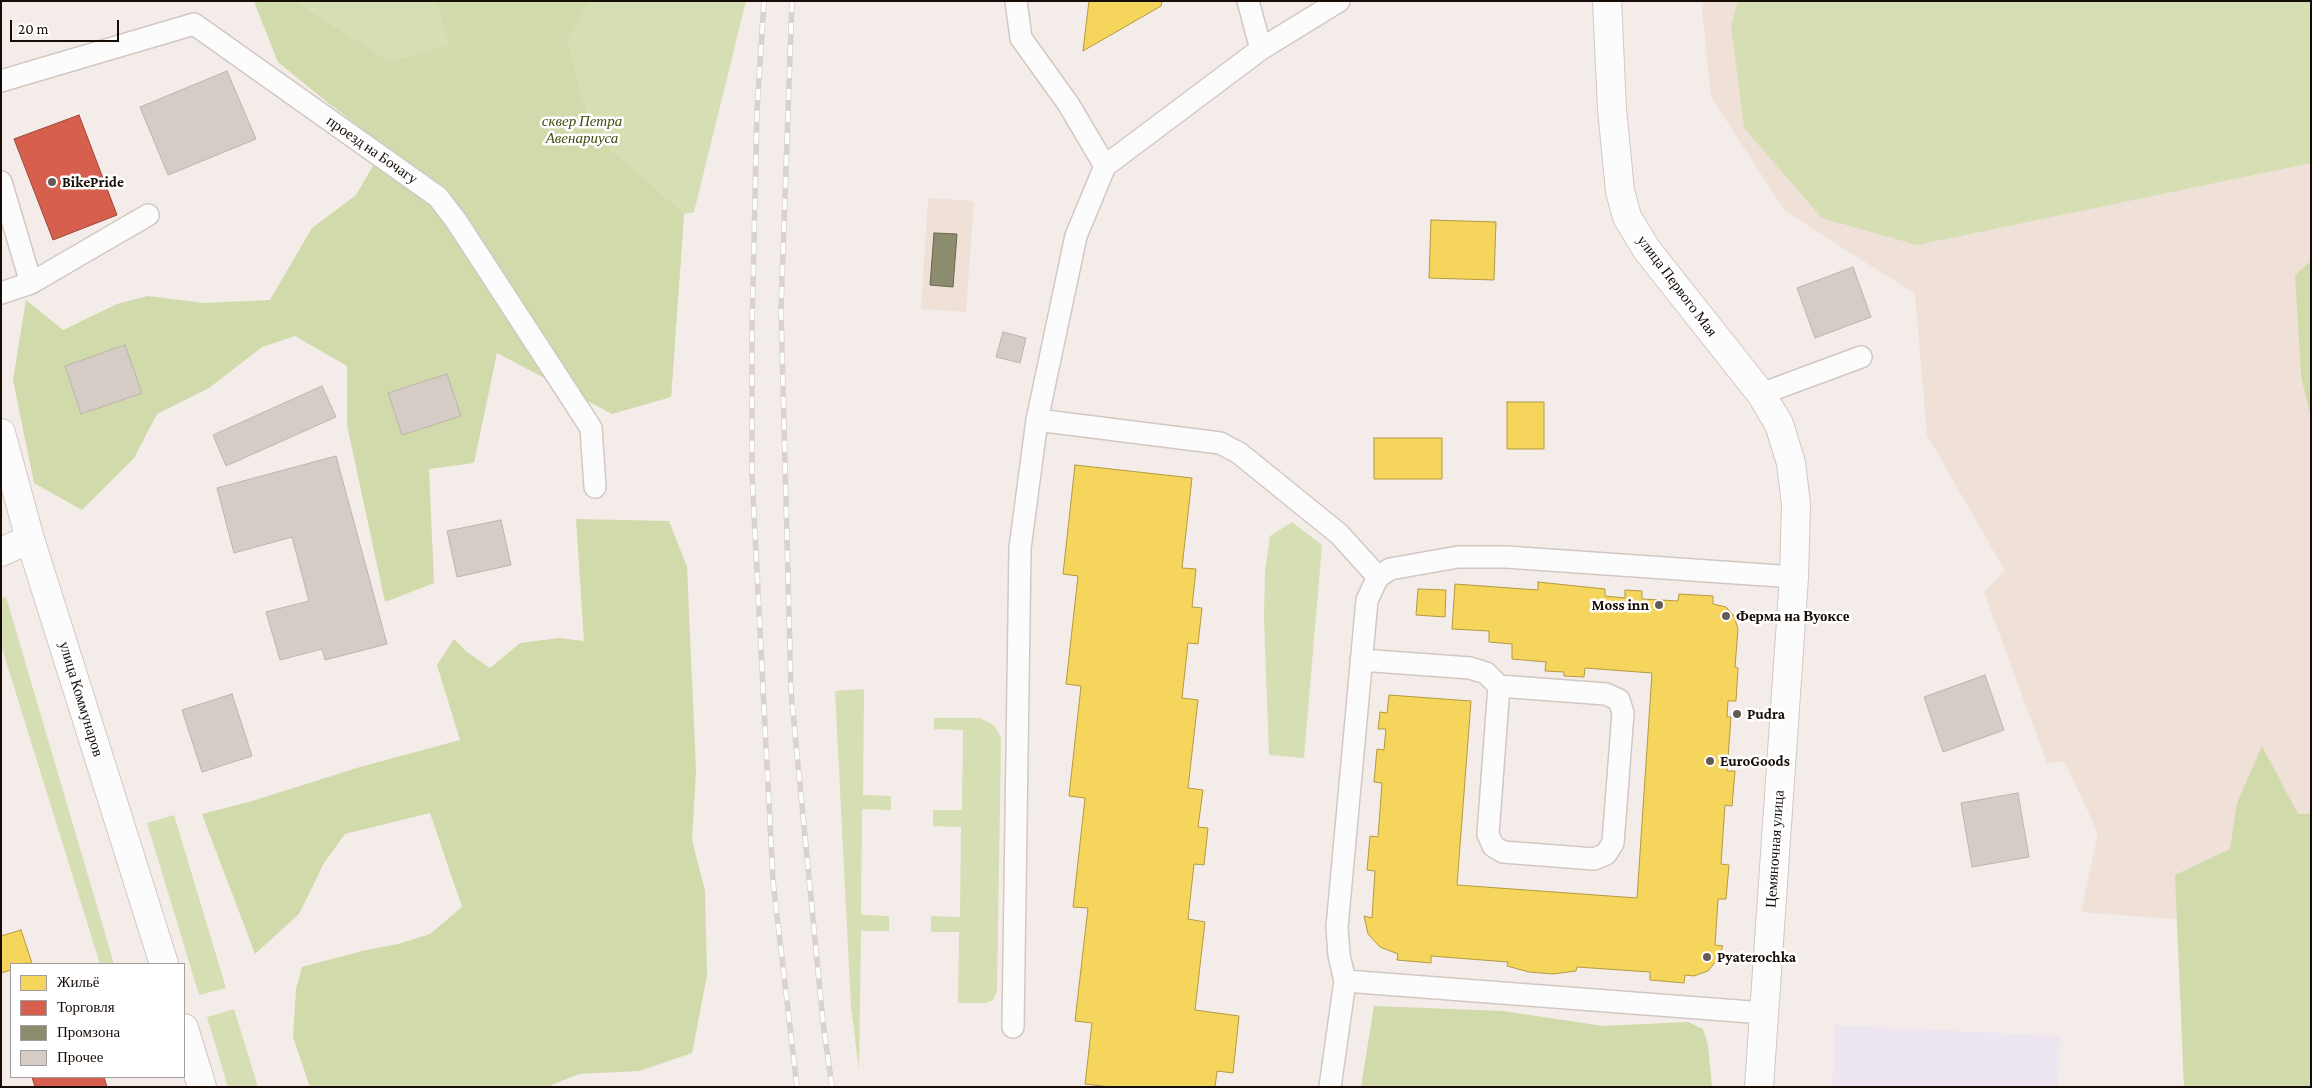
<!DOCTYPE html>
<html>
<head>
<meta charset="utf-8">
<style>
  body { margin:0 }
  #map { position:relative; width:2312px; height:1088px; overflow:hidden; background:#f4ece8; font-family:"Crimson Pro",serif }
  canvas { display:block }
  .frame { position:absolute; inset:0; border:2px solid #180c06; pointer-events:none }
  .legend { position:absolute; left:10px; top:963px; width:175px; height:115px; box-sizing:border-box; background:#fff; border:1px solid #a39e9b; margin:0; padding:6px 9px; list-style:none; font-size:15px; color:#180c06 }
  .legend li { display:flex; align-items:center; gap:10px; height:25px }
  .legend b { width:25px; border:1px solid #a39e9b }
  .scale { position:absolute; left:10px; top:20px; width:109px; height:22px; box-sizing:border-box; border:2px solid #180c06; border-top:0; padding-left:6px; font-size:15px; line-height:18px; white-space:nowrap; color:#180c06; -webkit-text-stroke:4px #fff; paint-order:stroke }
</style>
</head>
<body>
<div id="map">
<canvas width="2312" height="1088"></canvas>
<div class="frame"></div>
<ul class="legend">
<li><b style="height:14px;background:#f6d55c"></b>Жильё</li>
<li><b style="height:14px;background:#d6604d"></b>Торговля</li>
<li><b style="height:14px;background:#8c8c6e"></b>Промзона</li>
<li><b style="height:14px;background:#d6ccc6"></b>Прочее</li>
</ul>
<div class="scale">20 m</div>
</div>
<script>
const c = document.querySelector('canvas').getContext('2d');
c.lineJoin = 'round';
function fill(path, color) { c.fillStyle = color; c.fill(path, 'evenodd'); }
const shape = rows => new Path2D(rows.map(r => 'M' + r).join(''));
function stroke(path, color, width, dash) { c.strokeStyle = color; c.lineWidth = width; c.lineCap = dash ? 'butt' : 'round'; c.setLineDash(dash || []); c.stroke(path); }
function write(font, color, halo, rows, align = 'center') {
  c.font = font + ' "Crimson Pro",serif'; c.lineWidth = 5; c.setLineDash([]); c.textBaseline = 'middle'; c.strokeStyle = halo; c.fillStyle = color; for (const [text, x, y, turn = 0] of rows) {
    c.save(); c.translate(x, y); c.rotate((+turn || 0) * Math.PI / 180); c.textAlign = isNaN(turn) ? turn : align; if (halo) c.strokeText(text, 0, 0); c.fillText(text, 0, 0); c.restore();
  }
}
fill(shape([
  [1835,1025,2061,1036,2058,1087,1832,1087]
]), '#ede5ef');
fill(shape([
  [1704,1,2311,1,2311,1065,2236,924,2081,912,2098,833,2064,761,2047,763,1984,592,2005,571,1927,435,1915,294,1785,211,1711,97,1702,9],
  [928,198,974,201,966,312,921,309]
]), '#efe1d7');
fill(shape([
  [254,1,746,1,694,212,684,214,671,397,474,197,328,103,278,62],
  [1738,1,2311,1,2311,163,1917,245,1822,218,1744,128,1731,26],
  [1292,522,1322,545,1304,758,1269,755,1264,619,1265,572,1270,536],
  [6,597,114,964,100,964,1,645,1,598],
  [864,689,863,795,891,796,891,810,862,809,861,915,889,916,889,931,861,931,859,1070,851,1007,835,691],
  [934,718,980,718,995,726,1001,738,997,992,993,1000,986,1003,958,1003,959,932,931,932,931,916,960,917,961,827,933,826,933,810,962,810,963,730,934,729],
  [174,815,226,988,199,995,147,823],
  [234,1009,258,1087,228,1087,207,1017]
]), '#d6deb4');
fill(shape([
  [254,1,294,1,389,62,450,45,436,1,589,1,567,40,592,134,684,214,671,397,612,414,497,353,474,463,429,469,434,583,385,602,347,425,347,366,295,336,262,347,209,388,157,414,134,458,82,510,34,483,13,380,26,300,63,330,117,304,148,296,204,303,270,300,312,228,356,195,384,147,278,62],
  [2311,261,2311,418,2301,376,2295,275],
  [576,519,669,521,687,567,696,771,692,840,705,891,707,975,692,1053,639,1071,579,1074,547,1087,310,1087,293,1037,296,989,302,967,366,950,398,944,430,934,462,907,430,813,345,834,324,863,299,914,255,954,202,814,249,802,360,767,460,740,437,665,454,639,467,652,490,668,520,643,559,638,584,641],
  [2262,746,2298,814,2311,814,2311,1087,2184,1087,2175,875,2230,849,2237,803],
  [1374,1006,1503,1011,1603,1026,1688,1022,1703,1029,1708,1045,1712,1087,1361,1087]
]), '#d1daaa');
const homes = shape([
  [1089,1,1162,1,1161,6,1083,51,1089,1],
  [1431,220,1496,222,1494,280,1429,278,1431,220],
  [1507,402,1544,402,1544,449,1507,449,1507,402],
  [1374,438,1442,438,1442,479,1374,479,1374,438],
  [1075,465,1192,478,1182,568,1196,569,1192,607,1202,608,1198,644,1188,643,1182,698,1198,700,1188,788,1203,790,1198,827,1208,828,1204,865,1194,864,1188,919,1205,922,1195,1010,1239,1016,1233,1073,1217,1071,1215,1087,1110,1087,1085,1084,1092,1023,1075,1021,1088,908,1073,907,1085,798,1069,796,1081,686,1066,684,1078,576,1063,574,1075,465],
  [1538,582,1605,589,1605,596,1625,598,1625,590,1642,591,1642,599,1678,601,1679,594,1713,596,1713,604,1726,607,1734,616,1738,629,1735,667,1738,668,1736,701,1728,701,1727,717,1731,717,1727,771,1735,771,1732,806,1725,805,1721,864,1729,865,1726,899,1718,899,1715,945,1723,946,1717,960,1708,971,1694,976,1685,975,1684,983,1650,980,1650,972,1577,967,1576,971,1553,974,1529,972,1507,966,1508,962,1431,956,1431,963,1397,960,1398,954,1380,947,1368,934,1364,916,1372,918,1375,871,1367,870,1370,836,1378,837,1382,783,1374,782,1377,749,1384,750,1386,729,1378,729,1380,712,1387,713,1389,695,1471,701,1457,885,1637,898,1652,673,1585,668,1584,677,1564,676,1564,672,1545,671,1546,662,1512,659,1512,644,1489,642,1489,631,1452,629,1455,584,1538,590,1538,582],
  [1418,589,1446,590,1445,617,1416,615,1418,589],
  [21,930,32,963,11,964,11,970,1,973,1,936,21,930]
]);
fill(homes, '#f6d55c');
stroke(homes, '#b39942', 1);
const shops = shape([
  [79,115,117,215,53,240,14,139,79,115],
  [32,1077,104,1077,107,1087,35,1087,32,1077]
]);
fill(shops, '#d6604d');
stroke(shops, '#9d4738', 1);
const industry = shape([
  [934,233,957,234,953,287,930,285,934,233]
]);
fill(industry, '#8c8c6e');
stroke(industry, '#69664f', 1);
const building = shape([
  [227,71,256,139,168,175,140,107,227,71],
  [1853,267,1871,317,1815,338,1797,288,1853,267],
  [1003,332,1026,338,1020,363,996,357,1003,332],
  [125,345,142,393,81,414,65,366,125,345],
  [447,374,461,416,402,435,388,393,447,374],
  [322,386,336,417,226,466,213,435,322,386],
  [336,456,387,644,325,660,322,649,280,660,266,612,309,601,292,537,234,553,217,488,336,456],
  [501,520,511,565,457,577,447,531,501,520],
  [1985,675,2004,730,1943,752,1924,697,1985,675],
  [232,694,252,756,202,772,182,710,232,694],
  [2018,793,2029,857,1972,867,1961,803,2018,793]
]);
fill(building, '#d6ccc6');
stroke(building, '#beb3ae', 1);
const service = shape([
  [1016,1,1021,38,1069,105,1105,166],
  [1248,1,1261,49],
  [1,81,194,24,438,197,457,222,591,428,595,487],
  [1,182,31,283],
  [1,293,31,283,148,215],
  [1761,394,1861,357],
  [1037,420,1220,443,1239,453,1339,534,1378,577],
  [1361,660,1470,668,1486,673,1499,686,1488,834,1493,846,1503,852,1594,859,1606,854,1613,843,1623,713,1619,700,1606,694,1499,686],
  [1345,981,1764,1013],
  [1013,1027,1020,548,1037,420,1076,236,1105,166,1261,49,1339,1],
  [1330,1087,1345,981,1339,955,1337,927,1367,600,1378,577,1390,569,1458,557,1506,557,1794,577]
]);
const minor = shape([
  [1607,1,1612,109,1620,191,1627,217,1647,250,1761,394,1779,424,1791,463,1796,504,1794,577,1759,1087],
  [1,552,30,539]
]);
const tertiary = shape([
  [1,433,30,539,164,964],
  [184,1028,202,1087]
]);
stroke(service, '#d2c8c3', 24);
stroke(minor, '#d2c8c3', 30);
stroke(tertiary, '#d2c8c3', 30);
stroke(service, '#fdfcfc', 21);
stroke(minor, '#fdfcfc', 28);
stroke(tertiary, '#fdfcfc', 28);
const rail = shape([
  [764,1,757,110,752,328,752,475,773,881,797,1087],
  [792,1,781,309,791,692,823,1022,832,1087]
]);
stroke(rail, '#d6d3d2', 5.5);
stroke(rail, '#fff', 4, [11]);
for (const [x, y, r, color] of [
  [52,182,5,"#655a55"],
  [1659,605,5,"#655a55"],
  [1726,616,5,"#655a55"],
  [1737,714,5,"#655a55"],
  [1710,761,5,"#655a55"],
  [1707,957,5,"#655a55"]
]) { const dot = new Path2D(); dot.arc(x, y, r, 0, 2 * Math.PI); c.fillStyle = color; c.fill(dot); stroke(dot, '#fff', 2); }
write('italic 15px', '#404e0f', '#fff', [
  ["сквер Петра",582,121],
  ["Авенариуса",582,138]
]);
write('15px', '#180c06', '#fff', [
  ["проезд на Бочагу",372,150,35],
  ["улица Первого Мая",1677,286,53],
  ["улица Коммунаров",81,699,73],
  ["Цемяночная улица",1775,849,-86]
]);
write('bold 15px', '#180c06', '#fff', [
  ["BikePride",62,182],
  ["Moss inn",1649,605,"right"],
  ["Ферма на Вуоксе",1736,616],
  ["Pudra",1747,714],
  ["EuroGoods",1720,761],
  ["Pyaterochka",1717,957]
], 'left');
</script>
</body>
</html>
